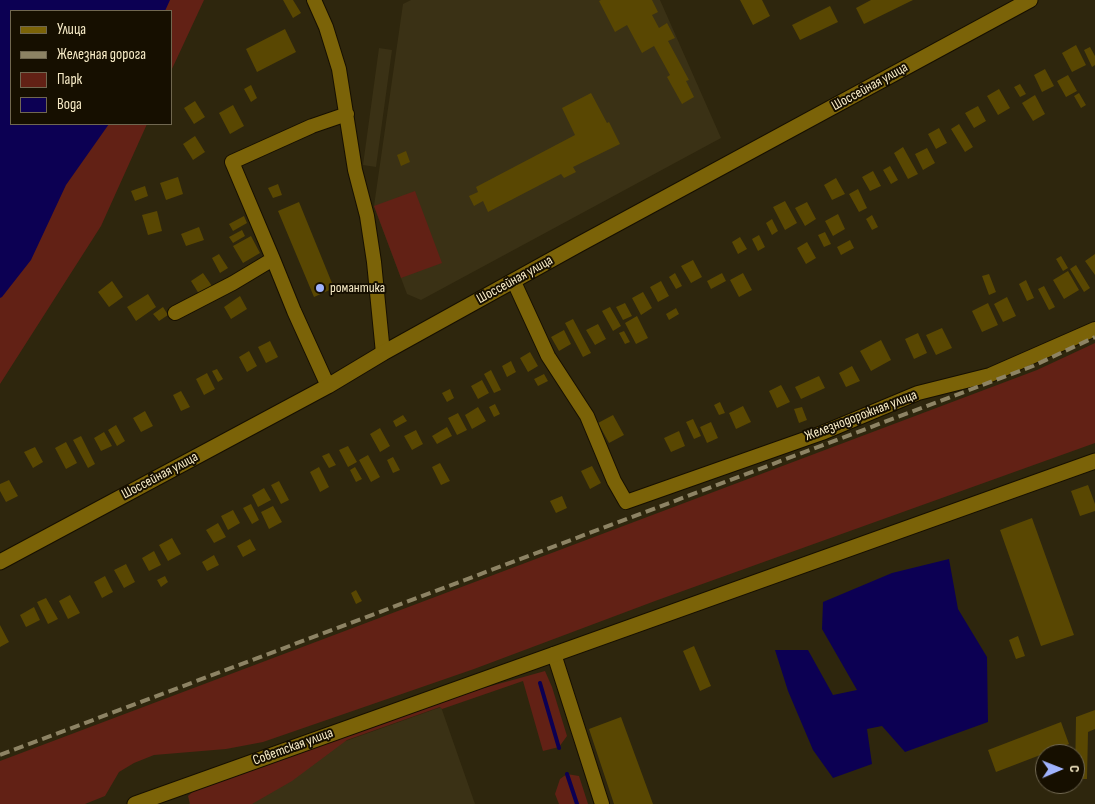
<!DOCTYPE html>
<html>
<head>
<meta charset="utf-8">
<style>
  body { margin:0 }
  #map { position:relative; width:1095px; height:804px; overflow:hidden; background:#2e260d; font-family:"Sofia Sans Condensed",sans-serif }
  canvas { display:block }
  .legend { position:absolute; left:10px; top:10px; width:162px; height:115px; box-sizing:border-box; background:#160f00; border:1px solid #706750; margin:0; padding:6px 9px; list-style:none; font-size:15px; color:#f8ecc7 }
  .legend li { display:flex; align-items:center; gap:10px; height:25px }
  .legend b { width:25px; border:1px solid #706750 }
  .north { position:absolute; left:1035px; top:744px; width:50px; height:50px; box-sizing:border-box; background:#160f00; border:1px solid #706750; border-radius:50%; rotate:89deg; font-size:14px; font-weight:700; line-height:20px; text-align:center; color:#f8ecc7 }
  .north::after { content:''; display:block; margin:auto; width:18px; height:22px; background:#a0b3fd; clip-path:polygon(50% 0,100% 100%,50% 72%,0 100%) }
</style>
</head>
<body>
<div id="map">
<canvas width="1095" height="804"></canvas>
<ul class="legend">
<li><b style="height:6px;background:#7b6308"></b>Улица</li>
<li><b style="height:6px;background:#8d8364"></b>Железная дорога</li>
<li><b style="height:14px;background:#622115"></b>Парк</li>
<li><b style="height:14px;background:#0c0053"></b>Вода</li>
</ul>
<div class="north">С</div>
</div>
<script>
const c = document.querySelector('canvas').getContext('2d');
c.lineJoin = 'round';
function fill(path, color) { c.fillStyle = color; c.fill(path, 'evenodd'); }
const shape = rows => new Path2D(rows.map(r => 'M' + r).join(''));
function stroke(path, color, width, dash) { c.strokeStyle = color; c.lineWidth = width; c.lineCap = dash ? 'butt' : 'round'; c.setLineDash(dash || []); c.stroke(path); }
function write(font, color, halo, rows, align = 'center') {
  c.font = font + ' "Sofia Sans Condensed",sans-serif'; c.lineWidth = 4; c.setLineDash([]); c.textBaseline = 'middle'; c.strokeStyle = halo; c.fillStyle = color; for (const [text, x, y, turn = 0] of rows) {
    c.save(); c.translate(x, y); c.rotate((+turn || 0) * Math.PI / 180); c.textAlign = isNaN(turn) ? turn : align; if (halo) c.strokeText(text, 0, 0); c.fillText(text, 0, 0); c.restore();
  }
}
fill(shape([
  [411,0,660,0,721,138,421,300,407,294,374,206,403,4],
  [379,48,392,50,376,167,363,165],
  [441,707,475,804,189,804,197,794]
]), '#3a3115');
fill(shape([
  [158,0,204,0,171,71,171,11,154,11],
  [94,124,147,124,101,226,0,384,0,284],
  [415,191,442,263,401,278,374,206],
  [1095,343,1095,443,655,601,474,669,263,742,226,749,154,755,134,763,119,772,105,796,85,804,0,804,0,761,1037,370],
  [545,671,552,687,567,736,559,747,543,751,523,681,442,709,440,707,347,740,292,781,252,804,190,804,188,796,197,788,473,691],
  [567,774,579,776,588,804,559,804,555,794,560,779]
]), '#622115');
fill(shape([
  [0,0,170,0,165,11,11,11,11,124,109,124,66,185,31,260,2,297,0,298],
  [949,559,958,609,987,657,988,722,905,752,882,726,867,729,872,764,833,778,813,750,788,691,775,650,808,650,833,695,857,690,822,629,823,602,892,573]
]), '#0c0053');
stroke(shape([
  [540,683,559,748],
  [567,774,577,804]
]), '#0c0053', 4);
fill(shape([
  [283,0,293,0,301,13,293,18],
  [601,0,652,0,658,12,652,15,659,28,667,23,675,38,668,41,689,80,686,81,694,97,682,104,667,77,670,75,654,46,642,53,627,25,615,32,599,1],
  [740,0,762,0,770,16,753,25],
  [871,0,913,0,864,24,856,8],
  [830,6,838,22,800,40,792,25],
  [285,29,296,52,257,72,246,49],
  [1076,45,1086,65,1072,72,1062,53],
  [1090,47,1095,56,1095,65,1092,67,1084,50],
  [1045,69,1054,86,1042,92,1034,75],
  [1068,75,1077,91,1066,97,1057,81],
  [1020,84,1026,94,1020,97,1014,87],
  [251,85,257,98,251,102,244,89],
  [999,89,1010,108,998,115,987,96],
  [591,93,607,123,609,122,620,144,573,167,576,172,564,178,561,174,488,212,483,201,474,206,469,196,478,192,476,187,575,135,562,108],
  [1079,93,1086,105,1081,108,1074,96],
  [1035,95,1045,114,1033,121,1022,103],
  [195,101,205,117,194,124,184,108],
  [233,105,244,126,230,134,219,113],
  [978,106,986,121,974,128,965,113],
  [959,124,973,147,965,152,951,129],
  [939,128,947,143,936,149,928,134],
  [195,136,205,152,193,160,183,144],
  [903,147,918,174,908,179,894,153],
  [927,148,935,163,923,170,915,154],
  [406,151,410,162,401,166,397,155],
  [890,166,898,180,891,184,883,170],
  [873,171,881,186,870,191,862,177],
  [178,177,183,194,166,200,160,183],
  [836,178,845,194,832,200,824,185],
  [278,184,282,195,273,198,268,188],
  [145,186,148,196,135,201,131,191],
  [858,189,867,208,859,212,849,194],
  [785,201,797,223,785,230,773,207],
  [299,202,334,288,314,297,278,211],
  [807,202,816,219,805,226,795,208],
  [157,211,162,231,148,235,142,215],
  [838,214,845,229,833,236,825,221],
  [872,215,878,227,872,230,866,219],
  [244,216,247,223,233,231,229,224],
  [772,219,778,231,772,235,766,223],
  [199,227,204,240,186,246,181,234],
  [242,230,245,236,233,243,229,237],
  [825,232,831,244,824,247,818,235],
  [759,235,765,247,758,251,752,239],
  [251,236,260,253,243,263,233,246],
  [740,237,747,249,738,254,732,242],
  [850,240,854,248,841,255,837,247],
  [807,242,816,258,806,264,797,248],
  [219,254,228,268,220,273,212,258],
  [1095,254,1095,275,1085,261],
  [1061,256,1068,268,1063,271,1056,259],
  [693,260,702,277,691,283,681,266],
  [1076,265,1090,288,1084,292,1070,269],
  [1068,271,1079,290,1064,299,1053,280],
  [203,273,212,286,199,294,191,281],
  [675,273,682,286,676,289,669,277],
  [722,273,726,281,711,289,707,281],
  [743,273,752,290,739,297,730,280],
  [989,274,996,292,989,295,982,276],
  [1026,280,1034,298,1027,301,1019,284],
  [112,281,123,297,109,307,98,292],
  [661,281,669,296,658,302,650,287],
  [1044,286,1055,307,1049,310,1038,289],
  [643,292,652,308,641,315,632,298],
  [148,294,156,307,136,321,127,307],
  [240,296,247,309,231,319,224,307],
  [1007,297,1016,316,1003,322,994,304],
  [625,303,632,316,623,320,616,307],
  [988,303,998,325,982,332,972,311],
  [163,307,168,315,159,321,153,314],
  [610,307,621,326,613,331,602,311],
  [676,308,679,314,669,320,666,314],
  [637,316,648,338,636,344,625,323],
  [573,319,591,353,583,357,565,323],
  [598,324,606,339,595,345,586,330],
  [942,328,952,348,936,355,926,335],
  [564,330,571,344,559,351,551,337],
  [624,331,630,342,625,344,619,333],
  [918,333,927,353,914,359,905,339],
  [881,340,891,360,871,371,860,351],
  [270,341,278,357,266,363,258,347],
  [249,351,257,366,247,372,239,357],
  [530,352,538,366,528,372,520,358],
  [511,361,516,372,507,377,502,366],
  [852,366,860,381,846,387,839,373],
  [217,369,223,379,218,382,212,371],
  [491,370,501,390,494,393,484,374],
  [207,373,215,389,204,395,196,379],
  [544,374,548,381,538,386,534,379],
  [819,376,825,388,801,399,795,387],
  [482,380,489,393,478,399,471,386],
  [781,385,790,402,777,408,769,391],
  [450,389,454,398,447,402,442,393],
  [181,391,190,407,181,411,173,395],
  [720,402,725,413,719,415,714,405],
  [495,404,500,414,494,417,489,407],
  [743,406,751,422,736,429,729,413],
  [478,407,486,421,472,429,465,415],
  [802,407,807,420,799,423,794,409],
  [145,411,153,426,141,432,133,418],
  [458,413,467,430,457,435,448,418],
  [403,415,407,421,396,427,393,421],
  [613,415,624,435,609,443,598,423],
  [693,419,701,436,694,439,686,422],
  [711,422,718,438,707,443,700,427],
  [116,425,125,441,117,446,108,430],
  [447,427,452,436,437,444,432,436],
  [380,428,390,446,380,452,370,434],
  [416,430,423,444,412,450,404,436],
  [679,431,685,446,671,452,664,438],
  [104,432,112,446,101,451,94,438],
  [81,436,95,464,88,468,73,440],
  [66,442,77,463,66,469,55,448],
  [348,446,357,462,348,467,339,450],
  [35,447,43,462,33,468,24,452],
  [329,453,336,465,329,468,322,456],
  [368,455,380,477,371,482,359,460],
  [393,457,400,470,393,473,387,460],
  [440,463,450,481,441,485,432,467],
  [592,466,601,483,590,489,581,471],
  [319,467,329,487,320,492,310,472],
  [355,467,362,479,356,482,350,470],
  [9,480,18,496,6,502,0,491,0,484],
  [279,481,289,500,281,504,271,485],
  [1088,485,1095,504,1095,511,1080,516,1071,491],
  [264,488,271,500,258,507,252,495],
  [562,496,567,508,556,513,550,501],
  [251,504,259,520,252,524,243,508],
  [273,506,282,522,269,529,261,512],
  [233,510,240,523,228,530,221,516],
  [1032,518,1074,635,1041,646,1000,530],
  [218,523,226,537,214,543,206,530],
  [172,538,181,554,168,561,159,545],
  [250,539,256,550,243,557,237,546],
  [154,551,161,565,149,571,142,558],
  [214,555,219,565,207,571,202,562],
  [126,564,135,582,124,588,114,570],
  [105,576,113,592,102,598,94,582],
  [165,576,168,582,161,587,157,580],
  [356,590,362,601,356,604,351,593],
  [70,595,80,613,68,619,59,601],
  [46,598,58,619,48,624,37,602],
  [34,607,40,620,26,627,20,615],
  [0,625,9,642,0,647],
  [1018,636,1025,656,1016,659,1009,640],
  [694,646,711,686,700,691,683,651],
  [1095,710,1095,729,1088,732,1087,779,1075,779,1076,717],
  [621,717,653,804,614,804,589,729],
  [1061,722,1069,744,996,772,988,750]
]), '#594702');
const minor = shape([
  [314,0,326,27,339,69,355,170,367,216,374,262,383,353],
  [514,282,548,356,587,416,614,481,626,502,822,433,918,393,990,375,1095,329],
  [175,313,233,283,273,259],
  [328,386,294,311,273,259,232,162,312,126,347,114],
  [554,654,602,804]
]);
const tertiary = shape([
  [0,562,328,386,383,353,578,245,1030,0]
]);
const secondary = shape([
  [135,804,1095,461]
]);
stroke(minor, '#160f00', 16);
stroke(tertiary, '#160f00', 17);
stroke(secondary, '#160f00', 17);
stroke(minor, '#7b6308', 14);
stroke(tertiary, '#7b6308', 15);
stroke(secondary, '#7b6308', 15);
stroke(shape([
  [0,755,1033,366,1095,337]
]), '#8d8364', 4, [10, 5]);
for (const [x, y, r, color] of [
  [320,288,5,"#a0b3fd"]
]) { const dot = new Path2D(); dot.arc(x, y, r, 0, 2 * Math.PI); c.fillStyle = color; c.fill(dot); stroke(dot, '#160f00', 2); }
write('14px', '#f8ecc7', '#160f00', [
  ["Шоссейная улица",870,87,-29],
  ["Шоссейная улица",515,280,-29],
  ["Железнодорожная улица",861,416,-21],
  ["Шоссейная улица",160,476,-28],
  ["Советская улица",293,747,-20]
]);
write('14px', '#f8ecc7', '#160f00', [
  ["романтика",330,288]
], 'left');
</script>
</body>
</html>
